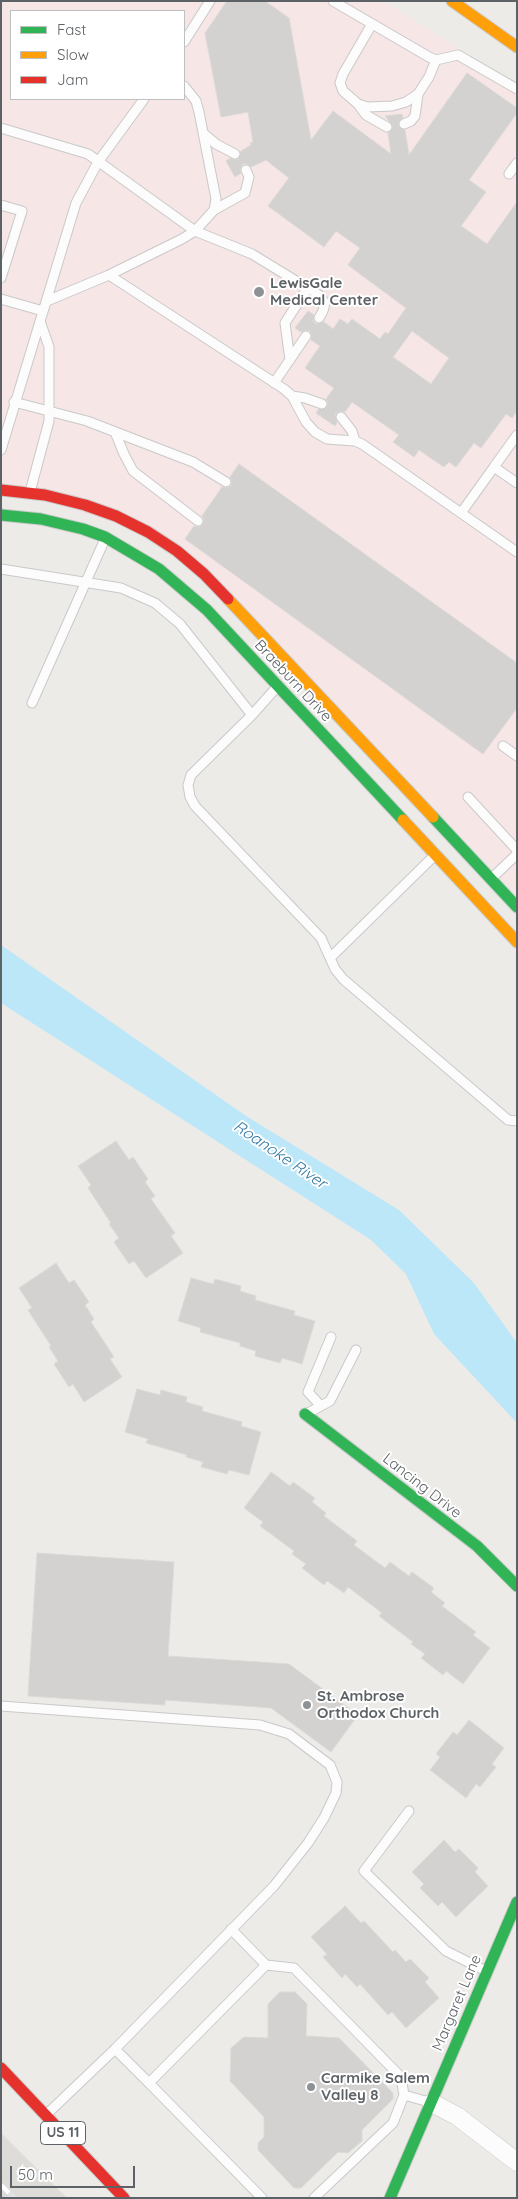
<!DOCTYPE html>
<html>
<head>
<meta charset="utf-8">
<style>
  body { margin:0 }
  #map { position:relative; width:518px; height:2199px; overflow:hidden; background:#edebe8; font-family:Quicksand,sans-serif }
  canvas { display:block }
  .frame { position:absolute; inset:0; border:2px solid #5d6266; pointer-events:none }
  .legend { position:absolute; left:10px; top:10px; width:175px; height:90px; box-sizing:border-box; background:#fff; border:1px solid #bec0c2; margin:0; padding:6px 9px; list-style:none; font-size:15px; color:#5d6266 }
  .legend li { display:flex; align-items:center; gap:10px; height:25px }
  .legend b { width:25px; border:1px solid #bec0c2 }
  .scale { position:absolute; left:10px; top:2166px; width:125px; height:22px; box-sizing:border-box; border:2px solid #5d6266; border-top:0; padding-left:6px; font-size:15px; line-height:18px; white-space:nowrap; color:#5d6266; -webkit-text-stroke:4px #fff; paint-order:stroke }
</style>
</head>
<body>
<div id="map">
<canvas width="518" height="2199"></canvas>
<div class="frame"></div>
<ul class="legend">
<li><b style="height:6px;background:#30b455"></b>Fast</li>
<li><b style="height:6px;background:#ff9f0a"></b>Slow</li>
<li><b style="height:6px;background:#e5322d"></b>Jam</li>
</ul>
<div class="scale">50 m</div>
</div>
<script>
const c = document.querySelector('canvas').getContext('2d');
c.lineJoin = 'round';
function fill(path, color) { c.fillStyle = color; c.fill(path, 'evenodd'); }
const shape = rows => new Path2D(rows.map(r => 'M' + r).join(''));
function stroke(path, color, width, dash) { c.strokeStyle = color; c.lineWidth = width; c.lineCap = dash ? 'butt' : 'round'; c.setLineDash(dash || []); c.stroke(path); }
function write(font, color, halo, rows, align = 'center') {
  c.font = font + ' Quicksand,sans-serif'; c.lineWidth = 4; c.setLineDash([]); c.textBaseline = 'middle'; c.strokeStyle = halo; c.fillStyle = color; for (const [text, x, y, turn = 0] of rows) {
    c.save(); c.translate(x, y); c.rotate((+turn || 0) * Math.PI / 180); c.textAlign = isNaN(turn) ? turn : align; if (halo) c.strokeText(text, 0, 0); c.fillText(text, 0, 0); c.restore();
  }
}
fill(shape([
  [1,2133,67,2198,1,2198]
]), '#dedcd9');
fill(shape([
  [1,1,384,1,517,86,517,894,182,546,1,486],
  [11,11,184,11,184,99,11,99]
]), '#f6e6e5');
fill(shape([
  [1,945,246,1116,399,1210,474,1283,517,1343,517,1423,434,1334,406,1274,371,1240,1,1003]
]), '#bbe7f8');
const building = shape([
  [227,1,265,1,289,18,311,140,333,111,391,154,388,133,392,130,393,126,385,116,402,114,403,118,399,121,398,126,405,130,409,155,467,73,517,108,517,113,469,180,486,192,461,226,487,244,517,202,517,411,512,418,506,414,481,448,474,443,456,467,449,462,444,467,419,450,414,457,393,442,399,435,352,402,345,412,340,411,335,414,337,422,335,426,316,413,319,409,326,408,328,403,326,399,334,388,305,368,320,346,311,340,312,336,310,331,306,330,301,332,295,328,308,311,314,315,313,321,316,324,324,322,333,329,340,319,348,324,352,319,380,339,385,332,388,334,406,308,348,265,360,248,336,231,324,247,268,206,289,178,266,160,251,167,247,164,243,164,240,169,241,173,235,177,226,161,230,158,235,160,239,159,241,151,251,145,250,143,253,142,248,112,221,117,205,33,227,1],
  [412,331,449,358,431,384,393,357,412,331],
  [239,464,517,663,517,708,483,754,185,539,194,526,200,527,203,524,204,519,202,516,222,487,226,488,231,486,232,482,230,477,239,464],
  [116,1141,129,1160,133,1157,148,1179,145,1182,155,1196,151,1199,175,1233,171,1236,183,1253,146,1278,134,1261,129,1264,114,1242,119,1238,109,1224,111,1223,88,1188,91,1185,78,1166,116,1141],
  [56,1263,69,1283,74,1280,89,1302,85,1305,94,1319,91,1322,114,1357,110,1359,122,1377,84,1402,73,1384,69,1387,54,1364,58,1361,49,1347,51,1346,28,1310,32,1308,19,1288,56,1263],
  [191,1278,213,1284,215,1279,241,1286,240,1291,256,1296,255,1300,295,1311,294,1315,315,1321,302,1364,282,1358,280,1363,255,1356,256,1351,240,1346,240,1343,200,1332,201,1328,178,1321,191,1278],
  [137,1389,160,1395,161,1390,187,1397,186,1402,203,1407,202,1411,242,1422,241,1426,261,1432,249,1475,229,1470,227,1474,201,1467,203,1462,186,1457,187,1455,146,1443,148,1439,125,1432,137,1389],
  [271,1472,290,1486,293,1482,315,1498,312,1502,326,1513,324,1516,357,1541,354,1545,385,1568,390,1562,409,1576,412,1572,434,1588,431,1592,445,1603,442,1606,476,1632,473,1635,490,1648,463,1684,446,1671,443,1675,421,1658,425,1654,411,1644,413,1642,379,1616,382,1613,348,1587,344,1593,327,1581,324,1585,302,1568,306,1564,292,1554,294,1551,260,1526,263,1522,244,1508,271,1472],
  [37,1553,174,1562,168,1656,289,1664,358,1715,331,1752,271,1708,165,1700,165,1705,28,1696,37,1553],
  [469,1720,504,1748,492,1764,496,1767,480,1787,476,1784,466,1798,430,1770,440,1757,436,1754,453,1732,457,1735,469,1720],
  [444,1840,455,1852,459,1849,478,1868,475,1872,488,1886,456,1917,442,1902,438,1906,420,1888,424,1884,412,1872,444,1840],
  [345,1906,361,1923,364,1921,393,1952,395,1950,406,1962,410,1959,429,1978,425,1982,439,1998,406,2028,392,2012,388,2015,360,1984,357,1987,345,1974,342,1978,323,1957,327,1954,311,1937,345,1906],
  [280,1992,295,1992,307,2004,306,2036,339,2038,393,2093,393,2099,362,2130,362,2141,348,2153,338,2152,301,2188,294,2188,258,2150,258,2143,264,2137,264,2117,230,2081,231,2048,244,2037,268,2038,268,2004,280,1992]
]);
fill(building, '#d4d2d1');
stroke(building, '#dcdad7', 1);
const lane = shape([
  [333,1,429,57,436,60,458,55,517,89],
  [372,24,343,74,340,83,343,91,358,104,366,115,387,127],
  [184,42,210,1],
  [358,104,368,107,392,106,406,102,418,94],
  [404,124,411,121,415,116,418,94,429,77,436,60],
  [1,128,88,154,195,231,252,254,319,295,325,303,323,311,319,318],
  [203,133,216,144,235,154],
  [509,174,517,163],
  [1,205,22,211,1,278],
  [214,210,245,193,249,177,246,170],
  [109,275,284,389,292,396,306,422,315,432,327,439,355,441,362,444,517,552],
  [1,299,43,311],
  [47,301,109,275,182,239,195,231,214,210,216,199,199,112,196,101,184,86],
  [290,360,285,323,308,287],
  [274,383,306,336],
  [292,396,305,398,322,404],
  [14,402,87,421,193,462,226,482],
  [341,417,352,431,355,441],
  [115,432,124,454,133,471,198,521],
  [1,450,76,203,98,162,144,99],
  [494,467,517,435],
  [30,492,49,421,49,347,40,321],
  [461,513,494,467,517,483],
  [1,569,121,588,155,603,180,624,252,715],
  [276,688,252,715,191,775,188,785,190,797,195,806,321,938,335,969,343,979,508,1120,517,1121],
  [32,703,105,539],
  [503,746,517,756],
  [468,797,517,850],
  [491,879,517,854],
  [330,958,434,856],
  [321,1406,308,1392,331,1337],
  [308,1413,330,1401,356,1350],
  [1,1706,260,1725,289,1734,330,1765,337,1782,336,1793,324,1818,308,1843,274,1886,115,2049,48,2113],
  [409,1811,364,1871,446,1951,486,1971],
  [231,1929,266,1965],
  [115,2049,149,2083],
  [404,2095,429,2102],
  [262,2198,149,2083,266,1965,294,1968,401,2077,404,2095,393,2123,314,2198]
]);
const street = shape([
  [432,2103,457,2116,517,2162]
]);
const fast = shape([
  [1,515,41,519,83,529,105,537,159,569,207,610,403,820],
  [433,817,517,907],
  [305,1414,477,1546,517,1586],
  [390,2198,517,1902]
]);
const slow = shape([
  [452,1,517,47],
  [228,599,433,817],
  [403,820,517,942]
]);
const jam = shape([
  [1,490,45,495,85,505,116,516,148,532,177,551,204,574,228,599],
  [1,2068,124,2198]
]);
stroke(lane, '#c9c9c9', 11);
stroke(street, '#c9c9c9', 19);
stroke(fast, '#c9caca', 13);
stroke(slow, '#c9caca', 13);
stroke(jam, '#c9caca', 13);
stroke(lane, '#fcfcfc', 9);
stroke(street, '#fcfcfc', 18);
stroke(fast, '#30b455', 11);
stroke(slow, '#ff9f0a', 11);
stroke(jam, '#e5322d', 11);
const rail = shape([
  [1,2185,14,2198]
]);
stroke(rail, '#e3e2e3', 5.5);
stroke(rail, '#fff', 4, [11]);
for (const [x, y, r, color] of [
  [259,292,6,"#8f9294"],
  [307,1705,5,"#8f9294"],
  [311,2087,5,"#8f9294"]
]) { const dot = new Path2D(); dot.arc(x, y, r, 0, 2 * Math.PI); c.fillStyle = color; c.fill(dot); stroke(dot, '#fff', 2); }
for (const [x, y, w] of [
  [63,2133,45]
]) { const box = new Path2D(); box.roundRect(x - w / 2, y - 11.5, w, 23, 4); c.fillStyle = '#fff'; c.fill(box); stroke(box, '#5d6266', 1); }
write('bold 14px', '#5d6266', null, [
  ["US 11",63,2133]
]);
write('bold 15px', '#5d6266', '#fff', [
  ["LewisGale",270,283],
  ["Medical Center",270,300],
  ["St. Ambrose",317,1696],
  ["Orthodox Church",317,1713],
  ["Carmike Salem",321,2078],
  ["Valley 8",321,2095]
], 'left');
write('15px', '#5d6266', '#fff', [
  ["Braeburn Drive",293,681,47],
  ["Lancing Drive",422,1486,38],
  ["Margaret Lane",457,2003,-67]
]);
write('italic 16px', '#377ca5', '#fff', [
  ["Roanoke River",280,1155,34]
]);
</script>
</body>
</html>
